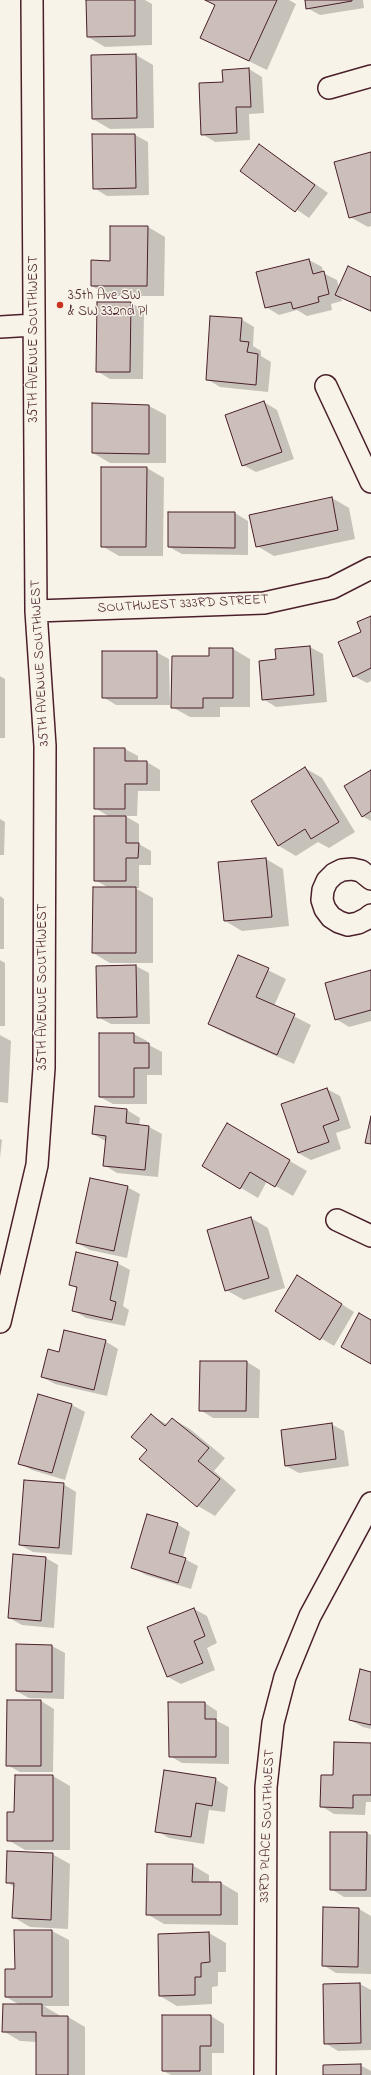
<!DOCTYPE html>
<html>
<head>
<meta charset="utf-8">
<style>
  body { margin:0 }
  canvas { display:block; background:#f7f3e8 }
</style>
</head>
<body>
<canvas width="371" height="2075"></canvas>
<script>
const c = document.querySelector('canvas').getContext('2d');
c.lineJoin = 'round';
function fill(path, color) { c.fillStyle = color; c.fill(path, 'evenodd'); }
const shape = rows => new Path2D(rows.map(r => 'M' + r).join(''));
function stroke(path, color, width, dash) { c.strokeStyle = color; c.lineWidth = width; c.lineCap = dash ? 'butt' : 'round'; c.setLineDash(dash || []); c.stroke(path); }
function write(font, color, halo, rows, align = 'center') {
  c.font = font + ' "Indie Flower",sans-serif'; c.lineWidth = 3; c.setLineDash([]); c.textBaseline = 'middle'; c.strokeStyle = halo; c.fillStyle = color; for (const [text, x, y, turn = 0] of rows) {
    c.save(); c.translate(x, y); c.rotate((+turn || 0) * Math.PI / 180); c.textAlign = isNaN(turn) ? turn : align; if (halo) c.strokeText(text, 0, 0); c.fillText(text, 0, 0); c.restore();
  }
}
fill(shape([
  [87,0,145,0,152,4,152,45,105,47,88,37],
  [206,0,289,0,296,4,267,70,201,38,216,6],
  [306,0,363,0,364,8,320,15,307,8],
  [136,55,153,65,154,128,110,129,93,119],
  [249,69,262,77,264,113,249,114,250,140,215,142,202,134,224,83,223,71],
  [93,135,135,135,148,142,149,195,107,196,94,188],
  [260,145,328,193,309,218,241,171],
  [371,153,371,226,368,227,350,217],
  [148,227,165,237,164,296,109,296,92,286,111,262],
  [309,260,322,267,323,273,337,280,339,288,371,278,371,312,341,297,342,301,331,304,332,310,307,316,297,310,279,315,266,307],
  [131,303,144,310,143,379,110,379,97,371],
  [241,319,254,327,253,346,261,351,261,356,271,362,268,392,220,387,207,379],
  [264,402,277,410,294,459,256,472,243,465],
  [93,404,149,406,166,415,166,463,110,463,93,453],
  [147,468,164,478,163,556,119,556,102,546],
  [332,498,349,508,355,539,274,556,257,546],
  [235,513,248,521,248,555,182,554,169,547],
  [371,617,371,681,367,683,354,676,362,632],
  [310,647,323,654,327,702,276,707,263,699,277,660],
  [233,649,250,659,250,707,220,707,220,717,190,717,172,707],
  [156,652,169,659,170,705,116,705,103,697],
  [0,676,5,679,5,738,0,738],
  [95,749,125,749,138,756,138,762,147,762,160,770,160,791,138,791,137,816,125,816,139,824,139,844,151,851,151,865,139,865,139,888,135,888,153,898,153,963,110,963,93,953,109,888,95,880,110,817,95,808],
  [305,768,322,778,355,832,329,848,318,842,296,856,279,846,252,802],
  [371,771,371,821,362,816],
  [0,819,5,822,4,855,0,855],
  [266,859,283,869,289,926,242,931,225,921,220,863],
  [0,896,4,899,4,949,0,949],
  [239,956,286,979,274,1006,311,1025,294,1064,227,1034,210,1024],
  [0,960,5,963,5,1026,0,1026],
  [136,966,149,973,150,1024,111,1024,98,1017],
  [371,971,371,1021,349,1027,336,1019],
  [134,1034,147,1041,147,1044,162,1052,162,1075,147,1075,147,1104,113,1104,100,1097],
  [0,1035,11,1041,8,1103,0,1102],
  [327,1089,340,1096,351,1128,336,1133,341,1149,311,1160,298,1153,282,1105],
  [127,1110,140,1118,139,1125,149,1127,162,1134,158,1177,117,1173,104,1165,107,1142,93,1134],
  [227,1125,307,1171,293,1196,267,1181,258,1198,204,1166],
  [0,1139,2,1140,0,1158],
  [127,1187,140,1194,127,1258,90,1250,77,1243],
  [251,1218,268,1228,285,1288,244,1300,226,1290],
  [117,1263,130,1270,123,1306,129,1310,125,1326,86,1318,73,1310,78,1289,70,1284],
  [310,1284,354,1312,334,1346,276,1311],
  [105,1341,118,1349,107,1396,55,1384,42,1377,60,1353],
  [247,1362,260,1370,259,1418,213,1418,200,1410],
  [72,1405,85,1412,65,1480,32,1470,19,1463],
  [151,1415,168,1425,173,1419,190,1429,225,1458,214,1471,236,1490,215,1516,198,1506],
  [331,1424,344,1431,349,1466,299,1473,286,1466],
  [63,1484,76,1492,72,1555,33,1552,20,1545],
  [177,1524,190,1532,183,1558,198,1566,191,1589,146,1575,133,1568],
  [46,1558,58,1565,54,1628,22,1625,9,1618],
  [194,1609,207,1616,217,1643,207,1648,215,1670,181,1684,168,1677,148,1628],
  [52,1646,65,1653,64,1699,29,1698,16,1691],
  [371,1673,371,1729,363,1727,350,1720],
  [8,1701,41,1701,54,1709,53,1772,20,1772,7,1765],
  [205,1703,217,1711,217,1721,229,1727,229,1764,182,1763,170,1756],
  [371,1744,371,1802,366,1802,365,1815,334,1814,321,1806,334,1776],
  [53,1776,70,1786,70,1850,25,1850,8,1840,15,1813],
  [215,1779,228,1787,225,1812,209,1810,204,1844,169,1838,157,1831],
  [367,1833,371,1835,371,1897,344,1897,331,1889],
  [52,1854,70,1864,68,1929,30,1927,13,1917,14,1887,7,1882],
  [192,1865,209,1875,209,1883,221,1883,238,1893,238,1925,164,1924,147,1914],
  [359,1909,371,1916,371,1974,336,1973,323,1965],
  [52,1931,69,1940,69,2006,44,2006,59,2015,59,2017,68,2017,85,2027,85,2075,37,2075,37,2042,20,2041,3,2031,20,2005,6,1997,16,1970],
  [209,1933,226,1943,226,1972,218,1972,218,1986,212,1987,212,2004,177,2006,160,1996],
  [360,1984,371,1990,371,2050,338,2051,325,2043,324,1985],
  [211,2016,224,2024,224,2053,212,2053,212,2075,171,2075,163,2071],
  [360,2065,371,2071,371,2075,324,2075]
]), '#0003');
const building = shape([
  [86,0,135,0,135,36,87,37,86,0],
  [205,0,277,0,249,61,200,38,215,5,205,0],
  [305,0,352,0,352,1,306,9,305,0],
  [136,54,137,118,92,119,91,55,136,54],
  [249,68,251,107,236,107,237,133,201,135,199,83,223,82,222,70,249,68],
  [92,134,135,134,136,188,93,189,92,134],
  [259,144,315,185,295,212,240,171,259,144],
  [371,152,371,212,349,218,334,162,371,152],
  [110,226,148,226,147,286,91,286,91,260,110,261,110,226],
  [309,259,313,274,324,271,329,294,318,297,319,302,293,309,291,302,265,308,256,272,309,259],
  [348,266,371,277,371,311,335,295,348,266],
  [97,302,131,302,130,372,96,372,97,302],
  [210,316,242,318,240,341,249,342,247,352,258,354,256,385,206,380,210,316],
  [264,401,282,452,242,466,225,415,264,401],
  [92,403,149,405,149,454,92,453,92,403],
  [101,467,147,467,146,547,101,547,101,467],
  [332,497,338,530,256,547,249,515,332,497],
  [168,512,235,512,235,548,168,547,168,512],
  [371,616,371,668,353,677,338,642,361,632,357,622,371,616],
  [310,646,314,695,262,700,259,661,276,659,275,649,310,646],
  [209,648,233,648,233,698,203,698,203,708,171,708,172,656,209,656,209,648],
  [102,651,157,651,157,698,102,698,102,651],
  [94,748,125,748,125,761,147,761,147,784,125,784,125,809,94,809,94,748],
  [305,767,339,822,311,839,305,829,278,846,251,801,305,767],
  [371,770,371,811,362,817,344,786,371,770],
  [94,816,126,816,126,843,139,843,138,858,126,858,126,881,94,881,94,816],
  [266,858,272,917,224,921,218,862,266,858],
  [93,887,136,887,136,953,92,953,93,887],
  [238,955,269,968,256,997,295,1014,277,1055,208,1024,238,955],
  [136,965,137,1017,97,1018,96,966,136,965],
  [371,970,371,1010,335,1020,325,983,371,970],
  [99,1033,134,1033,134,1043,149,1043,149,1068,134,1068,134,1097,99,1097,99,1033],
  [327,1088,339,1120,323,1126,329,1142,298,1153,281,1104,327,1088],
  [95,1106,127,1109,126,1123,149,1126,145,1170,103,1166,106,1136,92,1134,95,1106],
  [371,1116,371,1144,365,1143,371,1116],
  [227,1123,290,1160,275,1187,250,1172,240,1189,202,1166,227,1123],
  [90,1178,128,1186,114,1251,76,1243,90,1178],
  [251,1217,269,1278,225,1291,207,1230,251,1217],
  [76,1252,118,1262,110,1300,116,1302,112,1320,72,1311,77,1287,69,1285,76,1252],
  [297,1275,342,1304,320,1340,275,1311,297,1275],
  [359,1313,371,1320,371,1364,341,1347,359,1313],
  [64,1330,106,1340,94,1390,41,1377,48,1349,59,1352,64,1330],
  [200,1361,247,1361,246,1411,199,1411,200,1361],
  [38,1394,72,1404,52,1473,18,1464,38,1394],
  [151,1414,165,1426,172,1418,209,1448,198,1461,220,1479,197,1507,139,1459,147,1450,131,1437,151,1414],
  [332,1423,336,1459,285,1466,281,1430,332,1423],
  [24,1480,64,1483,59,1548,19,1545,24,1480],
  [147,1514,178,1523,169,1553,186,1558,178,1583,131,1568,147,1514],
  [13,1554,46,1557,41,1621,8,1618,13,1554],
  [194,1608,205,1636,194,1641,203,1663,167,1677,147,1627,194,1608],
  [16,1644,52,1645,52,1692,16,1691,16,1644],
  [360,1669,371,1672,371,1725,349,1720,360,1669],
  [7,1700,41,1700,41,1766,6,1766,7,1700],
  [168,1702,205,1702,205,1719,216,1719,216,1757,169,1757,168,1702],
  [334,1742,371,1743,371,1795,353,1795,353,1808,320,1807,321,1775,333,1775,334,1742],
  [164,1770,216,1778,212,1806,196,1803,191,1837,155,1832,164,1770],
  [15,1775,53,1775,53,1841,7,1841,7,1812,14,1812,15,1775],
  [330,1832,367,1832,366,1890,330,1890,330,1832],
  [7,1851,53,1853,51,1920,12,1918,14,1883,6,1883,7,1851],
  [147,1864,193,1864,192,1882,221,1882,221,1915,146,1915,147,1864],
  [323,1907,359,1908,358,1967,322,1966,323,1907],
  [14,1930,52,1930,52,1997,5,1997,5,1969,15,1969,14,1930],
  [209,1932,210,1962,201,1963,201,1977,195,1977,195,1995,159,1996,158,1934,209,1932],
  [360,1983,361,2043,324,2044,323,1984,360,1983],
  [3,2004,42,2004,42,2016,68,2016,68,2075,36,2075,36,2032,2,2032,3,2004],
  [162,2015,211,2015,211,2046,200,2046,200,2071,162,2071,162,2015],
  [361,2064,361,2075,323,2075,323,2065,361,2064]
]);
fill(building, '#ccbfb9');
stroke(building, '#4a1f2b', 1);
const street = shape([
  [329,88,371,76],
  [0,327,34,325],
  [326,386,371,482],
  [36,611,264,603,332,588,371,568],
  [371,879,361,871,352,869,342,870,334,874,327,881,323,890,322,900,325,909,331,917,339,922,348,925,358,923,366,919,371,915],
  [337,1220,371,1236],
  [0,1322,37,1165,44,1068,45,746,36,611,32,0],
  [265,2075,266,1787,273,1723,285,1677,310,1616,371,1503]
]);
stroke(street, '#4a1f2b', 24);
stroke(street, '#f7f3e8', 21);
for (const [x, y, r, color] of [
  [60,305,4,"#c8321e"]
]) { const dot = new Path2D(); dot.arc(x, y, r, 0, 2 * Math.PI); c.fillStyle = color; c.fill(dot); stroke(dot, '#f7f3e8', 1.5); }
write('14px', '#4a1f2b', '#f7f3e8', [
  ["35th Ave SW",68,297],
  ["& SW 332nd Pl",68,313]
], 'left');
write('14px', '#4a1f2b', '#f7f3e8', [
  ["35TH AVENUE SOUTHWEST",35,339,-90],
  ["SOUTHWEST 333RD STREET",183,605,-3],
  ["35TH AVENUE SOUTHWEST",41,663,-93],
  ["35TH AVENUE SOUTHWEST",44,987,-90],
  ["33RD PLACE SOUTHWEST",268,1826,-88]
]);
</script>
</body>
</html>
